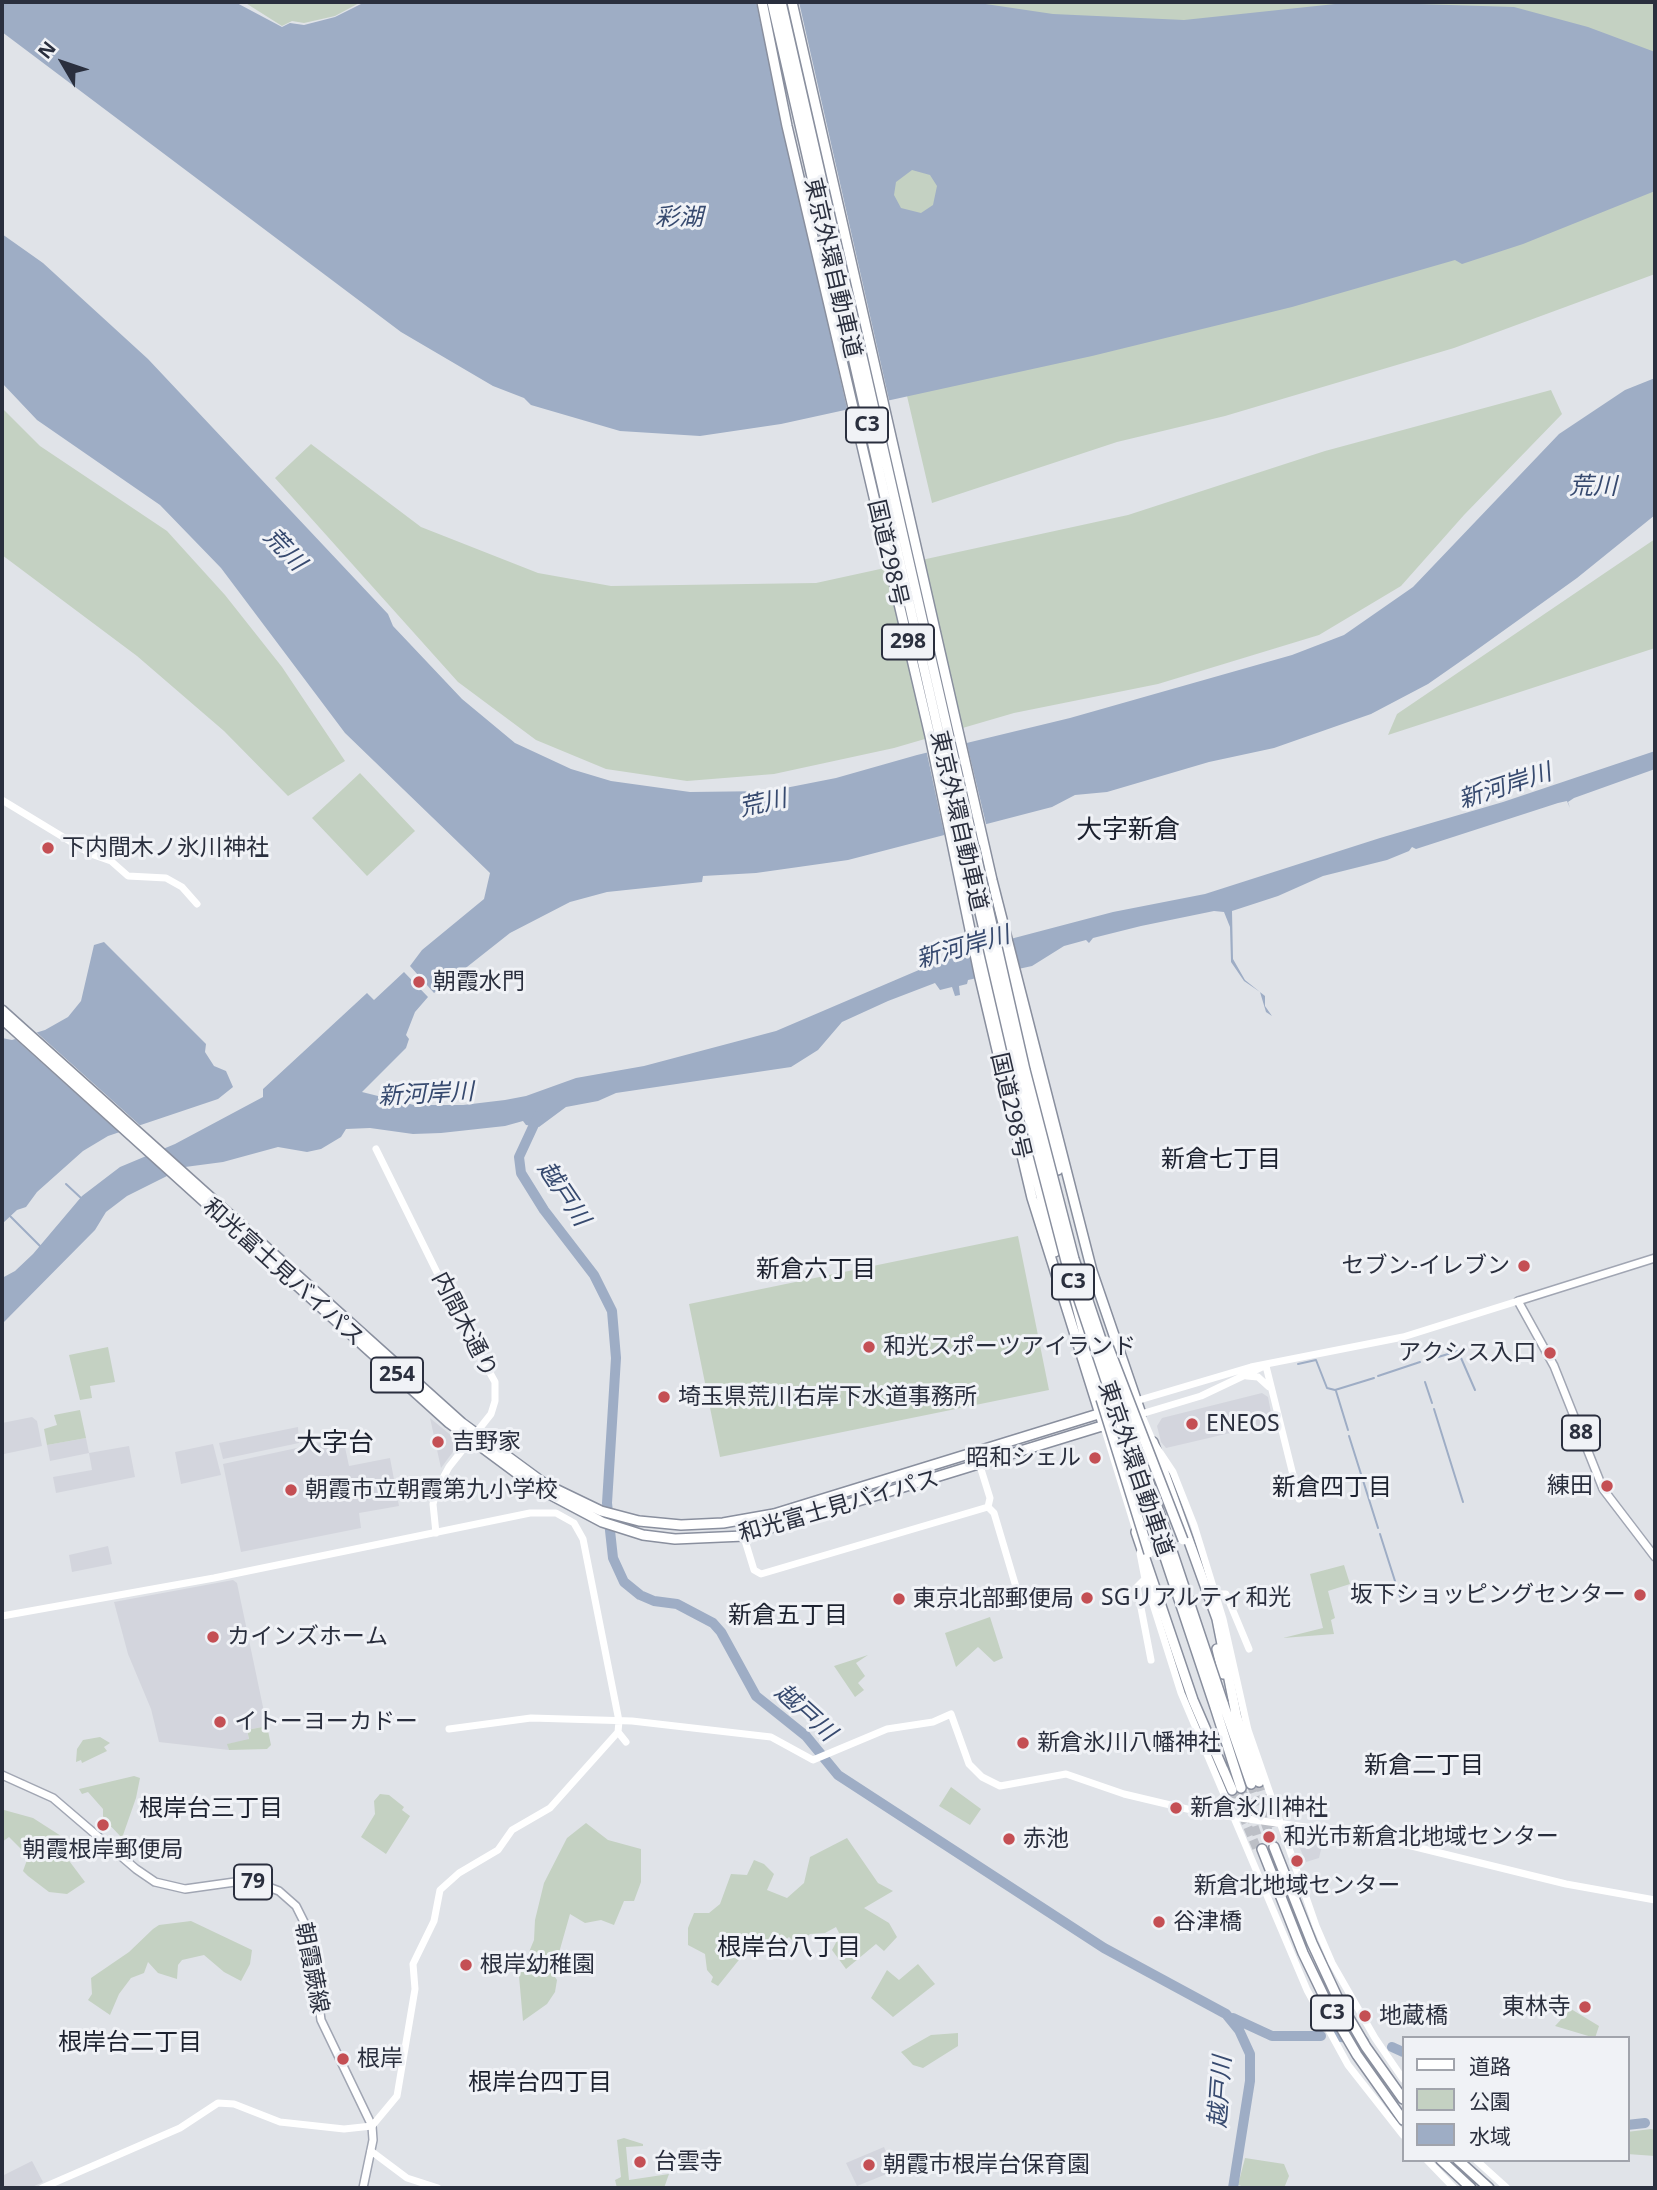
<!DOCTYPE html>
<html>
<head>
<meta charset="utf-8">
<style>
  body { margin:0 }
  #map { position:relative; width:1657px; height:2190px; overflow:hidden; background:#e0e3e8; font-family:"Noto Sans","Noto Sans JP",sans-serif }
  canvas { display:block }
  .frame { position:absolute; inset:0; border:4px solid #2a2f3e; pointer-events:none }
  .legend { position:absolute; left:1402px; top:2036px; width:228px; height:126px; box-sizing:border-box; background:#f0f2f6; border:2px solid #a1a4ac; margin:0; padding:9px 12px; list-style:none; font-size:21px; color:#2a2f3e }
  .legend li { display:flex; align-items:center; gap:14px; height:35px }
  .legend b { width:35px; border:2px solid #a1a4ac }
  .north { position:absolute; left:28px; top:28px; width:70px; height:70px; -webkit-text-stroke:5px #f0f2f6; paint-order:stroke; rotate:309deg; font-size:19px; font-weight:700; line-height:28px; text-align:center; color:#2a2f3e }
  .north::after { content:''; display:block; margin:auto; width:24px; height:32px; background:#2a2f3e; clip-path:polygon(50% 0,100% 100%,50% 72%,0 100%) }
</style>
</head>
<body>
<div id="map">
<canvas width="1657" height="2190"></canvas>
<div class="frame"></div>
<ul class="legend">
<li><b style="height:9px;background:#fff"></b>道路</li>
<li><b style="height:19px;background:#c4d1c2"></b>公園</li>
<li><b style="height:19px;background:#9eadc5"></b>水域</li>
</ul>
<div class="north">N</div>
</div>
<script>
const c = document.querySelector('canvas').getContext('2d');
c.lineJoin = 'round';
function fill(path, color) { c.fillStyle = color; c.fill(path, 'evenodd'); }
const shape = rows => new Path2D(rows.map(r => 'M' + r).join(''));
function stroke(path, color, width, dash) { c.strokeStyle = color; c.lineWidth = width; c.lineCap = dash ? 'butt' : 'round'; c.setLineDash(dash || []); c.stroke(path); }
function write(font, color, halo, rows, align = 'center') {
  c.font = font + ' "Noto Sans","Noto Sans JP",sans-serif'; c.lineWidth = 6; c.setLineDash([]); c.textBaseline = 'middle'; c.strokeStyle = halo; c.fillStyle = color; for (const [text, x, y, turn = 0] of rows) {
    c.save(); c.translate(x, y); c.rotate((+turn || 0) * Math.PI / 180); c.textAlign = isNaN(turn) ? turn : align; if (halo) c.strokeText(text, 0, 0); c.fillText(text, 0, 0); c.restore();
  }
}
fill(shape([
  [1262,1393,1268,1397,1273,1423,1166,1448,1161,1442,1157,1426,1162,1418],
  [32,1417,37,1421,42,1446,4,1454,2,1423],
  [430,1418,453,1437,455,1449,441,1468],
  [298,1427,299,1443,223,1459,219,1443],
  [86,1438,89,1453,129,1446,135,1477,56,1493,53,1477,92,1470,89,1453,50,1461,47,1445],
  [343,1438,349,1466,390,1458,399,1506,359,1513,361,1528,241,1552,223,1464],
  [213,1444,221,1475,181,1484,175,1452],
  [108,1546,112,1564,72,1572,69,1555],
  [233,1580,237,1583,267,1726,247,1730,249,1740,228,1744,229,1750,159,1742,151,1709,128,1654,114,1602],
  [1300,1829,1325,1833,1319,1858,1306,1862,1294,1835],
  [884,2147,894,2171,857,2186,846,2163],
  [32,2161,43,2182,30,2188,2,2188,2,2176]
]), '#d3d5dd');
fill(shape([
  [244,2,361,2,335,16,304,23,292,21,282,26],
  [815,2,1655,2,1655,274,1454,348,1225,416,1117,442,932,503],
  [1551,390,1562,414,1464,515,1401,586,1319,635,1158,684,1014,713,894,748,774,774,687,781,606,769,536,740,458,682,275,478,311,444,421,527,538,573,611,586,816,583,1128,515,1325,451],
  [2,408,40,446,167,531,225,595,282,667,345,761,288,796,224,731,137,656,2,555],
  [1655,539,1655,648,1388,735,1397,714],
  [360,773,415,831,367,876,312,818],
  [1018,1236,1049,1390,720,1457,689,1304],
  [108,1347,115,1382,90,1386,92,1398,80,1400,69,1355],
  [80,1410,86,1438,47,1445,44,1429,57,1425,54,1415],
  [1344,1565,1350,1584,1328,1591,1335,1618,1331,1620,1334,1634,1283,1638,1323,1628,1310,1574],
  [990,1617,1003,1658,994,1662,978,1647,956,1667,945,1633],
  [868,1655,856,1663,865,1676,858,1683,864,1690,855,1697,834,1666],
  [267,1726,271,1745,267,1749,229,1750,227,1744,249,1739,247,1730],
  [100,1737,110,1743,104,1747,107,1751,82,1763,81,1760,76,1762,77,1749,83,1740],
  [134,1776,140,1778,136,1798,122,1838,103,1818,103,1809,88,1792,82,1794,79,1789],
  [951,1787,981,1809,970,1825,939,1806],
  [380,1794,389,1795,404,1807,402,1810,410,1816,386,1854,361,1837,375,1814,374,1801],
  [4,1810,33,1818,72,1843,64,1854,85,1882,67,1894,49,1892,28,1876,23,1871,27,1860,25,1853,9,1837,2,1842],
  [586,1823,608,1840,641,1849,641,1882,634,1901,624,1901,614,1925,601,1920,585,1923,570,1914,553,1974,557,1980,555,1992,547,2004,523,2021,519,1976,534,1940,535,1920,544,1883,567,1838],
  [847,1838,878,1883,893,1891,864,1908,889,1923,897,1937,884,1951,876,1944,846,1969,832,1950,840,1935,836,1927,825,1933,810,1934,797,1945,789,1937,774,1949,746,1951,718,1986,711,1982,713,1977,707,1970,705,1954,688,1945,688,1928,694,1913,709,1913,720,1904,731,1874,747,1875,754,1860,764,1864,774,1874,767,1890,787,1898,804,1883,810,1857],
  [191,1921,252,1950,250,1964,241,1981,224,1972,204,1955,182,1960,178,1965,177,1979,158,1973,148,1962,144,1973,131,1978,119,1994,110,2015,88,2000,92,1994,91,1978,129,1952,153,1929,159,1925],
  [918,1964,935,1984,893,2017,871,1998,887,1970,899,1980],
  [1571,2009,1599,2026,1595,2038,1555,2026],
  [958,2033,958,2046,923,2068,913,2065,901,2052,931,2035],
  [1651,2129,1655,2130,1655,2156,1627,2154,1627,2132],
  [624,2138,643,2144,643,2146,626,2147,629,2180,669,2174,664,2188,617,2188,615,2180,621,2177,617,2140],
  [1245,2158,1284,2164,1289,2176,1284,2188,1248,2188,1238,2185]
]), '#c4d1c2');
fill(shape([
  [2,2,235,2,282,27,290,23,304,25,335,17,365,2,972,2,1053,14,1184,20,1354,2,1514,7,1588,27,1655,52,1655,191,1523,244,1462,264,1455,260,1292,307,1092,356,781,424,700,436,620,431,531,405,524,398,493,386,401,332,2,32],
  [912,170,930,175,937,186,933,205,921,213,901,208,894,195,896,182],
  [2,234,43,263,148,359,388,614,393,626,462,699,515,743,571,769,611,781,690,792,770,791,836,778,917,755,1070,718,1292,655,1344,635,1413,587,1559,434,1625,390,1655,378,1655,515,1577,578,1471,654,1428,684,1371,714,1274,748,1209,762,1107,792,1075,795,1052,807,848,860,756,873,703,876,702,882,607,892,570,902,510,933,434,993,410,966,422,950,484,899,490,873,345,733,221,568,160,505,37,420,2,383],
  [1655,751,1655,769,1574,798,1568,802,1570,808,1567,801,1558,803,1416,849,1412,847,1409,851,1387,860,1323,876,1278,896,1232,911,1233,959,1245,980,1265,996,1265,1006,1272,1016,1266,1012,1260,992,1244,981,1231,962,1230,927,1224,912,1214,911,1141,926,1093,938,1089,943,1086,940,1064,946,1032,966,968,980,967,984,959,986,960,995,955,996,952,987,940,990,935,983,888,1001,842,1022,818,1050,791,1067,616,1093,598,1101,566,1107,539,1127,526,1125,523,1121,505,1126,441,1133,413,1134,370,1128,346,1129,341,1137,321,1149,307,1152,278,1147,223,1162,185,1167,127,1196,106,1212,95,1230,2,1324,2,1278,15,1271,33,1254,82,1196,120,1167,175,1144,263,1097,263,1089,367,993,374,1000,404,972,428,997,415,1012,406,1035,409,1039,406,1048,362,1092,414,1105,463,1105,505,1100,526,1096,576,1078,644,1066,776,1031,961,952,1113,912,1205,894,1380,838,1503,802],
  [104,942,206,1044,205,1052,214,1066,226,1071,233,1087,218,1099,108,1136,83,1151,37,1192,26,1207,17,1210,3,1223,2,1232,2,1038,12,1040,45,1030,68,1017,81,1001,94,945]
]), '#9eadc5');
fill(shape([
  [756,2,799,2,890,404,848,413],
  [966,740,987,828,945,838,926,749],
  [35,1031,143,1128,122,1135,12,1036]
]), '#e0e3e8');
stroke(shape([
  [66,1184,81,1198],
  [10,1216,41,1247],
  [1425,1361,1458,1351,1475,1390],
  [1298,1364,1316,1360,1327,1388,1335,1390,1374,1378],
  [1378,1376,1420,1362],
  [1425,1382,1432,1403],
  [1336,1391,1348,1430],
  [1434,1409,1463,1502],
  [1349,1436,1378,1528],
  [1380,1534,1402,1603]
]), '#9eadc5', 2);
stroke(shape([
  [538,1116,519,1157,521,1173,544,1210,594,1275,612,1311,616,1358,607,1503,613,1558,624,1582,640,1595,654,1601,677,1604,713,1623,721,1632,756,1696,806,1736,838,1775,1104,1948,1226,2014,1239,2030,1250,2054,1250,2081,1233,2188],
  [1233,2018,1272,2036,1321,2036],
  [1336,2036,1364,2041],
  [1392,2047,1403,2052],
  [1627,2125,1645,2123]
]), '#9eadc5', 10);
stroke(shape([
  [1259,1782,1273,1827],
  [1251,1784,1274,1847],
  [1241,1788,1258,1838],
  [1232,1790,1258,1851]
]), '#bcbfc6', 9, [9, 4.5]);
const primary = shape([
  [1655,1258,1518,1301,1554,1366,1603,1489,1655,1557],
  [2,1775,53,1798,136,1869,155,1882,185,1889,242,1881,258,1883,279,1891,296,1906,309,1932,321,2020,372,2126,373,2140,363,2188]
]);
const highway = shape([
  [762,2,787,126,930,736,980,978,1032,1198,1104,1427],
  [772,2,965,848],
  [781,2,974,846],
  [980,932,999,1029,1055,1252],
  [998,936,1058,1170],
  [2,1010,462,1423,545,1484,601,1511,639,1521,681,1525,723,1523,774,1514,1121,1407],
  [2,1019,449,1423,534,1486,602,1522,643,1535,675,1539,744,1536,1141,1414,1092,1271,992,880,792,2],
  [1075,1299,1101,1399],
  [1153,1442,1217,1619,1237,1719],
  [1136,1532,1193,1700,1225,1774],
  [1217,1649,1223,1674],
  [1223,1703,1251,1784],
  [1215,1707,1241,1788],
  [1236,1715,1259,1782],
  [1223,1769,1232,1790],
  [1274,1847,1312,1943,1339,2001,1366,2047,1403,2099],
  [1262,1849,1303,1953,1330,2009,1357,2055,1403,2120],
  [1441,2160,1471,2188],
  [1458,2160,1489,2188]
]);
stroke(primary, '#a1a6b3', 10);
stroke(highway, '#898f9e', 12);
stroke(shape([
  [2,800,91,854,111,861,128,876,166,878,182,887,197,904],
  [376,1149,458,1315,495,1382,495,1401,491,1414,449,1467,438,1487,433,1504,436,1533],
  [1266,1366,1299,1499],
  [1262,1367,1201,1396,1141,1414,1153,1442,1173,1472,1194,1525,1223,1619,1248,1730,1316,1926,1332,1963,1375,2038,1403,2079],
  [1247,1376,1258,1377,1269,1387],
  [1136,1401,1251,1367,1403,1337,1518,1301],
  [1104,1427,1137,1534],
  [980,1466,990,1498,988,1507],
  [988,1507,994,1513,1019,1597,1019,1603,1013,1606],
  [739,1521,754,1570,761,1574,988,1507],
  [1140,1553,1145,1579,1181,1693,1307,1990,1348,2065,1403,2135],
  [1145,1579,1137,1587,1151,1660],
  [1215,1594,1226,1594,1249,1649],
  [2,1616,214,1578,530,1513,556,1513,574,1523,583,1539,619,1721,618,1732,626,1742],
  [449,1729,531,1718,632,1721,771,1737,813,1760,887,1729,933,1722,951,1714,969,1764,982,1777,1000,1786,1066,1774,1124,1794,1204,1813,1371,1836,1566,1884,1655,1900],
  [371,2151,407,2178,438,2188],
  [1427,2160,1454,2188],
  [1476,2160,1507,2188],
  [42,2188,180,2128,218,2103,234,2104,280,2122,344,2129,372,2126,397,2096,415,1989,413,1964,434,1921,440,1890,459,1873,498,1850,512,1830,550,1808,618,1732]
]), '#fff', 7);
stroke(primary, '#fff', 7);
stroke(highway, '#fff', 9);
const highwayBridge = shape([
  [974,846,1025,1070,1074,1259,1223,1703],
  [965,848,1018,1076,1066,1261,1215,1707],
  [1106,1341,1183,1540],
  [1101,1399,1149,1553]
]);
stroke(highwayBridge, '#898f9e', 12, []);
stroke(highwayBridge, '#fff', 9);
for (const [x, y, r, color] of [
  [48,848,7,"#c44f54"],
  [419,982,7,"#c44f54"],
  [1524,1266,7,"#c44f54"],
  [869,1347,7,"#c44f54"],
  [1550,1353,7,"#c44f54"],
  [664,1397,7,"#c44f54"],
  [1192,1424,7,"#c44f54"],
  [438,1442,7,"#c44f54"],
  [1095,1458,7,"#c44f54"],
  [1607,1486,7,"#c44f54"],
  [291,1490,7,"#c44f54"],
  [1640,1595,7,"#c44f54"],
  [1087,1598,7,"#c44f54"],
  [899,1599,7,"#c44f54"],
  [213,1637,7,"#c44f54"],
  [220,1722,7,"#c44f54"],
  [1023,1743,7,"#c44f54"],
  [1176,1808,7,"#c44f54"],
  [103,1825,7,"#c44f54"],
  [1269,1837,7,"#c44f54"],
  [1009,1839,7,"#c44f54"],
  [1297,1861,7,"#c44f54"],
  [1159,1922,7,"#c44f54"],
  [466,1965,7,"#c44f54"],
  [1585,2007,7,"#c44f54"],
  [1365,2016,7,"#c44f54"],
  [343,2059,7,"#c44f54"],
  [640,2162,7,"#c44f54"],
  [869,2165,7,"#c44f54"]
]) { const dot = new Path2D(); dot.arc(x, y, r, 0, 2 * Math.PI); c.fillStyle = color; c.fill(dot); stroke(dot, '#f0f2f6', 2.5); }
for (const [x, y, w] of [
  [867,425,42],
  [908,642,52],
  [1073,1282,42],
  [397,1375,52],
  [1581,1433,38],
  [253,1882,38],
  [1332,2013,42]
]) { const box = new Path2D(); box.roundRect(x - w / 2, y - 17.5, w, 35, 5); c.fillStyle = '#f0f2f6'; c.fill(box); stroke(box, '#2a2f3e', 2); }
write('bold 21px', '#2a2f3e', null, [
  ["C3",867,425],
  ["298",908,642],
  ["C3",1073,1282],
  ["254",397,1375],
  ["88",1581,1433],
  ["79",253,1882],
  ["C3",1332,2013]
]);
write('23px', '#2a2f3e', '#f0f2f6', [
  ["東京外環自動車道",832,268,77],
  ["国道298号",887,553,77],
  ["東京外環自動車道",958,821,77],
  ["国道298号",1010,1106,77],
  ["和光富士見バイパス",283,1273,42],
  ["内間木通り",464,1325,63],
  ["東京外環自動車道",1135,1469,71],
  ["和光富士見バイパス",839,1507,-16],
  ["朝霞蕨線",311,1968,79]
]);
write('23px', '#2a2f3e', '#f0f2f6', [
  ["下内間木ノ氷川神社",62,848],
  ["朝霞水門",433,982],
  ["セブン-イレブン",1510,1266,"right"],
  ["和光スポーツアイランド",883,1347],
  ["アクシス入口",1536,1353,"right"],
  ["埼玉県荒川右岸下水道事務所",678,1397],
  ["ENEOS",1206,1424],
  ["吉野家",452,1442],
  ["昭和シェル",1081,1458,"right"],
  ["練田",1593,1486,"right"],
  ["朝霞市立朝霞第九小学校",305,1490],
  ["坂下ショッピングセンター",1626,1595,"right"],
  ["SGリアルティ和光",1101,1598],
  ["東京北部郵便局",913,1599],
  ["カインズホーム",227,1637],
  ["イトーヨーカドー",234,1722],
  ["新倉氷川八幡神社",1037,1743],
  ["新倉氷川神社",1190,1808],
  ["和光市新倉北地域センター",1283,1837],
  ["赤池",1023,1839],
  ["朝霞根岸郵便局",103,1850,"center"],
  ["新倉北地域センター",1297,1886,"center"],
  ["谷津橋",1173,1922],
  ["根岸幼稚園",480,1965],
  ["東林寺",1571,2007,"right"],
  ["地蔵橋",1379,2016],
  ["根岸",357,2059],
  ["台雲寺",654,2162],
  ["朝霞市根岸台保育園",883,2165]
], 'left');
write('italic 24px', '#374a6f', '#f0f2f6', [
  ["彩湖",679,218],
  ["荒川",1593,487],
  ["荒川",284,550,46],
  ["新河岸川",1505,787,-18],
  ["荒川",763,804,-13],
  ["新河岸川",963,948,-16],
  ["新河岸川",426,1095,-3],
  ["越戸川",563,1194,56],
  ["越戸川",805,1713,42],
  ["越戸川",1221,2092,-86]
]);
write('24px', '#1c212f', '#f0f2f6', [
  ["新倉七丁目",1221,1160],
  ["新倉六丁目",816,1270],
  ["新倉四丁目",1332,1488],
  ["新倉五丁目",788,1616],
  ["新倉二丁目",1424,1766],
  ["根岸台三丁目",211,1809],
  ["根岸台八丁目",789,1948],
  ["根岸台二丁目",130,2043],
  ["根岸台四丁目",540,2083]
]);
write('26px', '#1c212f', '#f0f2f6', [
  ["大字新倉",1128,831],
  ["大字台",335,1444]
]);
</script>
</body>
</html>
